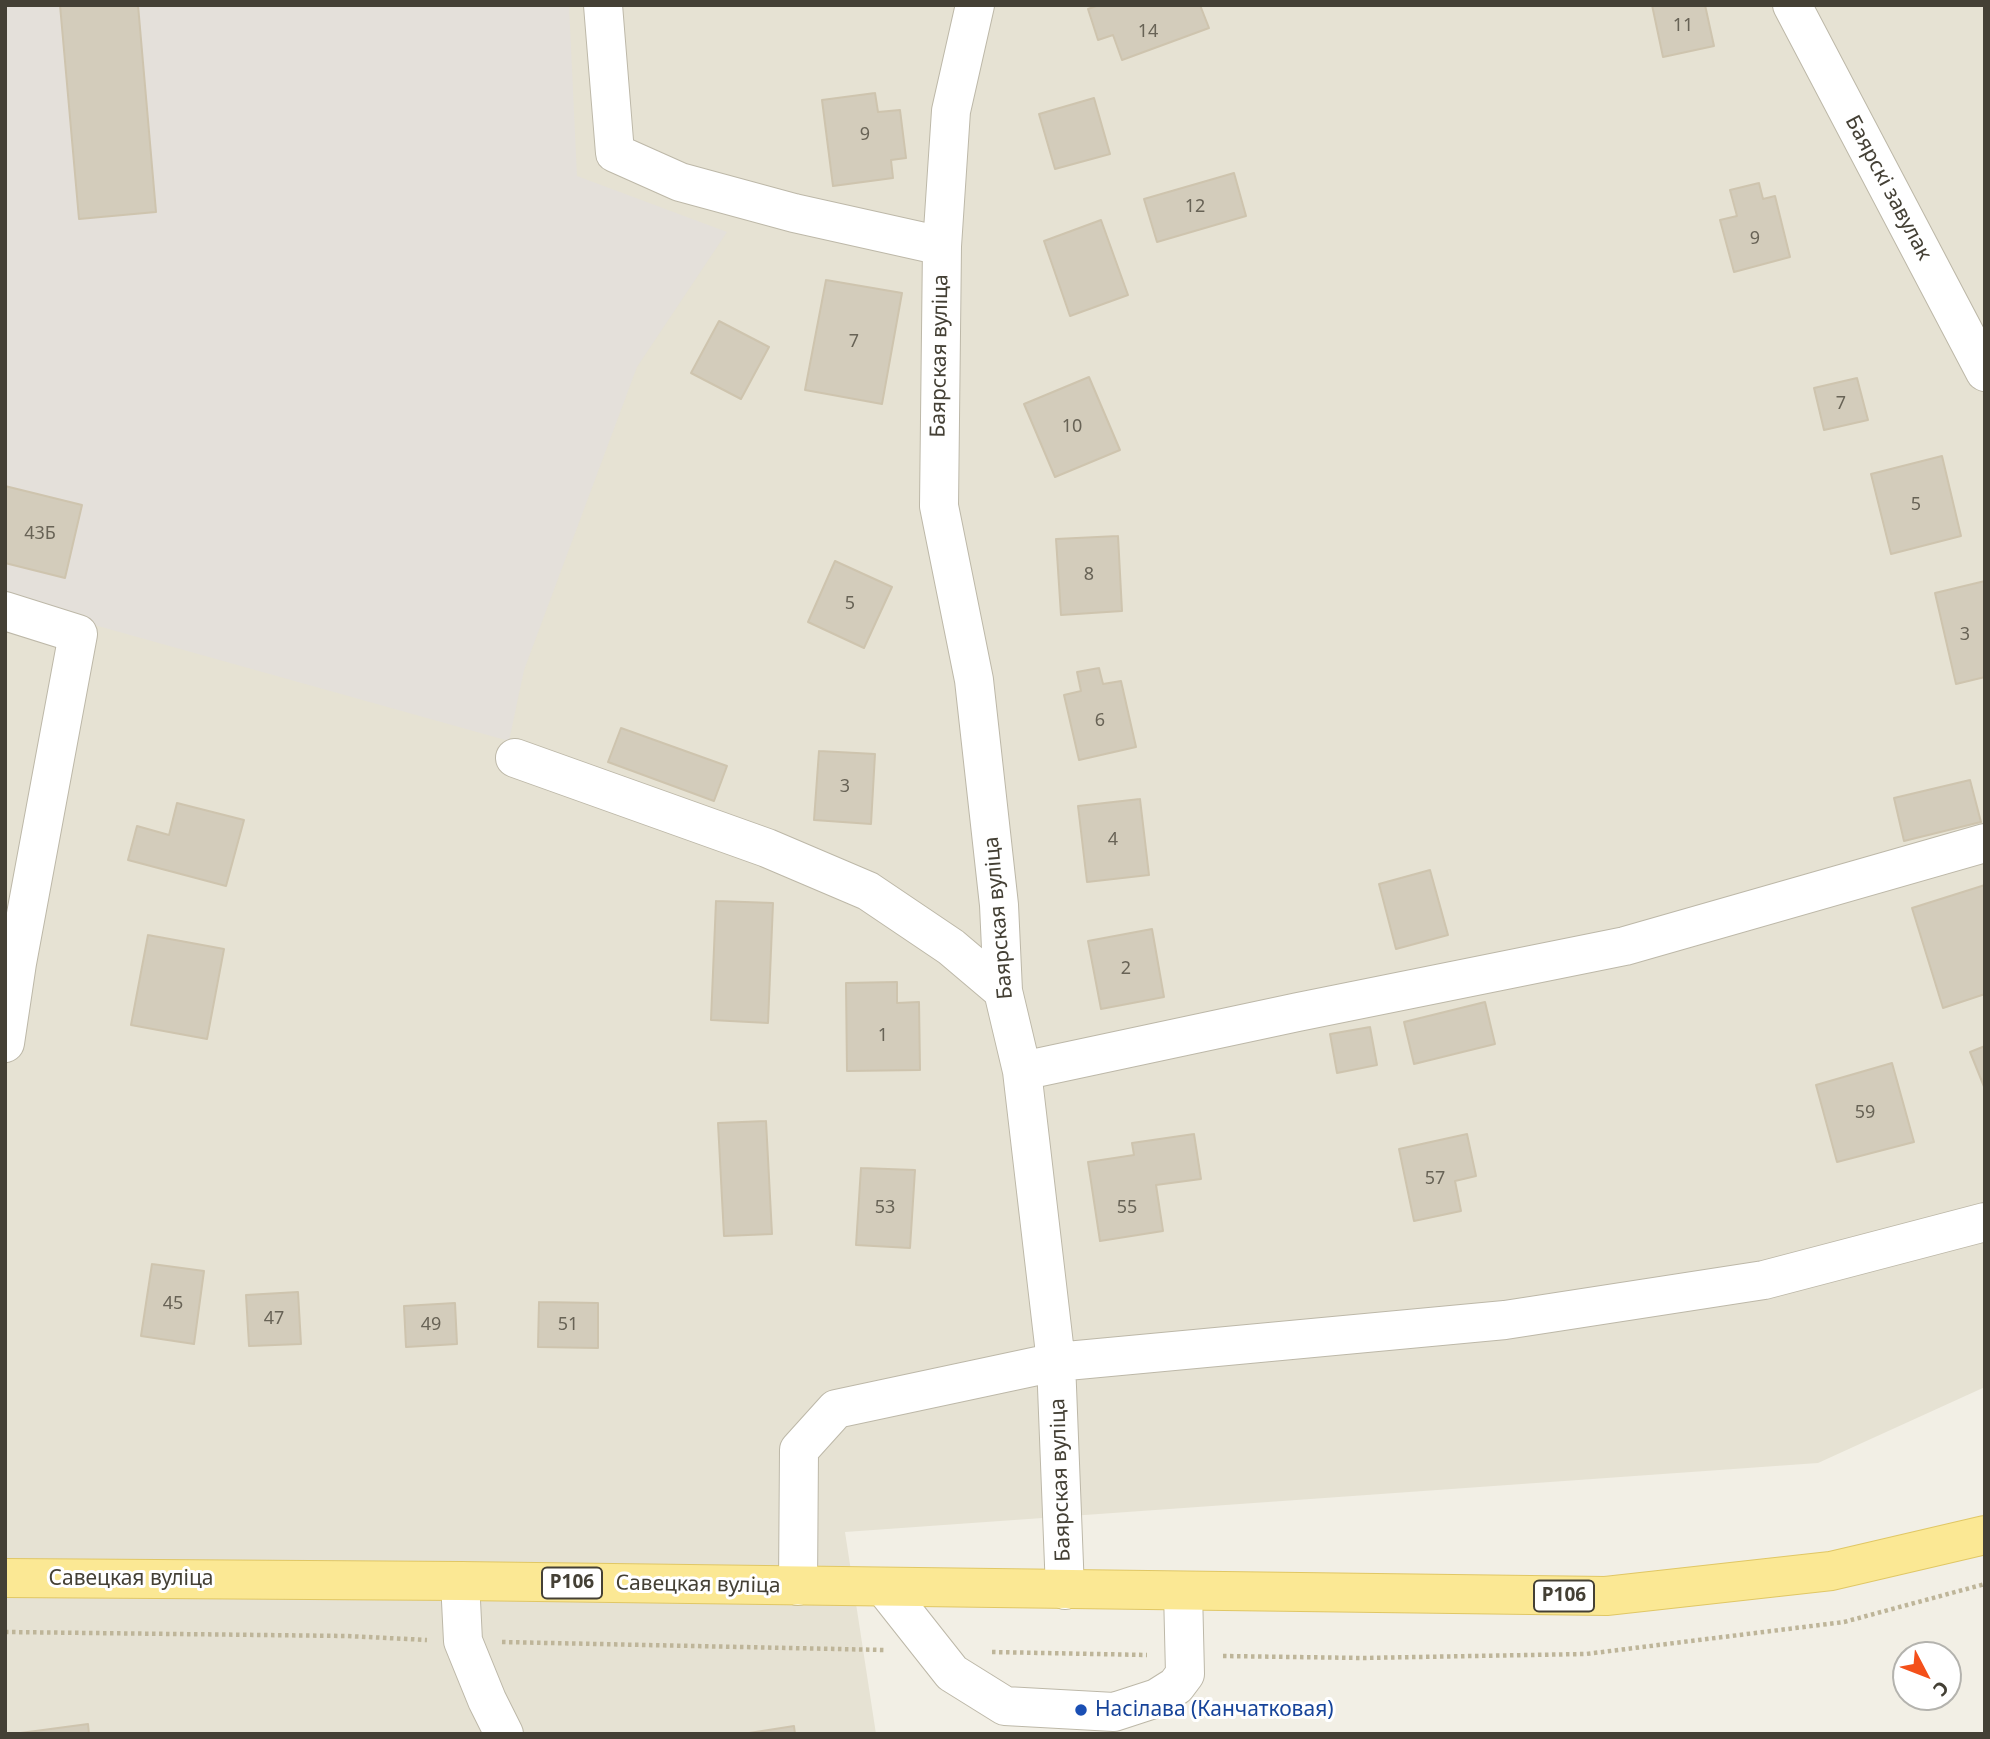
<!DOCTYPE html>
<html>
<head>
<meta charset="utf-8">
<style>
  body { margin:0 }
  #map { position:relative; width:1990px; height:1739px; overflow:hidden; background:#f2efe5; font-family:"Noto Sans",sans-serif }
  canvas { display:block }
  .frame { position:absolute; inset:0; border:7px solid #444035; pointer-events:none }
  .north { position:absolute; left:1892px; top:1641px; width:70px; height:70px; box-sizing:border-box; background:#fff; border:2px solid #b4b3ae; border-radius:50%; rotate:132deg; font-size:19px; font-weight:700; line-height:28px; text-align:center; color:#444035 }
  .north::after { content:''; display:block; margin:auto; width:24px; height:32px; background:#f4501a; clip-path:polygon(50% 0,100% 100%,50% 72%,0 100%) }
</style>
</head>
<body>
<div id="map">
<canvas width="1990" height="1739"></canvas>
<div class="frame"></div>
<div class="north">С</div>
</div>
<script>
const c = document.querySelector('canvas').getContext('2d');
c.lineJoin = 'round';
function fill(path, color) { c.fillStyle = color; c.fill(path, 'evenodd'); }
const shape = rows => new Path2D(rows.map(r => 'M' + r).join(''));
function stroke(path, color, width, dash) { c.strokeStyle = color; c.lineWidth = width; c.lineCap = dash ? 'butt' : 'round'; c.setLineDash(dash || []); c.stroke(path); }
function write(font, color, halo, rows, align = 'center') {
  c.font = font + ' "Noto Sans",sans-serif'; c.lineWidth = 6; c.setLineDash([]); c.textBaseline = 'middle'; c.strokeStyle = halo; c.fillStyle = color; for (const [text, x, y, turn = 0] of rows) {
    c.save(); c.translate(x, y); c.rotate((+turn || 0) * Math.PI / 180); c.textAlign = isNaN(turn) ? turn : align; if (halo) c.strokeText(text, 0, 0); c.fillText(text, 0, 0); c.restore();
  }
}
fill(shape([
  [5,5,1985,5,1985,1387,1818,1463,845,1532,876,1734,5,1734]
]), '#e6e2d3');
fill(shape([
  [5,5,569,5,577,176,727,232,637,367,524,670,509,741,5,600]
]), '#e4e0da');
const building = shape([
  [60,5,138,5,156,212,79,219,60,5],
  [1099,5,1200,5,1209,28,1122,60,1113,35,1098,40,1088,9,1099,5],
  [1652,5,1705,5,1714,46,1663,57,1652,5],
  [875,93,878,112,900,110,906,158,891,160,893,178,833,186,822,100,875,93],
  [1094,98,1110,154,1055,169,1039,114,1094,98],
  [1234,173,1246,216,1157,242,1144,199,1234,173],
  [1759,183,1763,199,1775,196,1790,257,1734,272,1720,220,1737,216,1730,190,1759,183],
  [1101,220,1128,295,1070,316,1044,241,1101,220],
  [826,280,902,293,882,404,805,390,826,280],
  [719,321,769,347,741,399,691,373,719,321],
  [1089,377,1120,450,1055,477,1024,404,1089,377],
  [1857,378,1868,420,1824,430,1814,388,1857,378],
  [1942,456,1961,536,1891,554,1871,474,1942,456],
  [5,486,82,505,65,578,5,563,5,486],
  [1118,536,1122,611,1061,615,1056,539,1118,536],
  [835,561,892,587,864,648,808,622,835,561],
  [1985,581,1985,677,1956,684,1935,593,1985,581],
  [1099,668,1103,684,1121,681,1136,747,1079,760,1064,695,1081,691,1077,672,1099,668],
  [621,728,727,766,714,801,608,762,621,728],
  [819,751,875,754,871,824,814,820,819,751],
  [1970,780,1981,822,1904,841,1894,798,1970,780],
  [1140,799,1149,875,1087,882,1078,806,1140,799],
  [177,803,244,820,226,886,128,860,137,826,169,835,177,803],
  [1430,870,1448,935,1396,949,1379,884,1430,870],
  [1985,885,1985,994,1943,1008,1912,908,1985,885],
  [716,901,773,903,768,1023,711,1020,716,901],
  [1152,929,1164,997,1101,1009,1088,941,1152,929],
  [148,935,224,949,207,1039,131,1025,148,935],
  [897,982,897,1003,919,1002,920,1070,847,1071,846,983,897,982],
  [1485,1002,1495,1044,1414,1064,1404,1022,1485,1002],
  [1370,1027,1377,1065,1337,1073,1330,1034,1370,1027],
  [1985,1046,1985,1089,1970,1052,1985,1046],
  [1892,1063,1914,1142,1837,1162,1816,1085,1892,1063],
  [766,1121,772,1234,724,1236,718,1123,766,1121],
  [1194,1134,1201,1179,1156,1185,1163,1231,1100,1241,1088,1162,1134,1155,1132,1143,1194,1134],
  [1467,1134,1476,1176,1455,1181,1461,1211,1414,1221,1399,1149,1467,1134],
  [861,1168,915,1170,910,1248,856,1245,861,1168],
  [152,1264,204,1271,194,1344,141,1336,152,1264],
  [298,1292,301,1344,249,1346,246,1295,298,1292],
  [539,1302,598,1303,598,1348,538,1347,539,1302],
  [455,1303,457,1344,406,1347,404,1306,455,1303],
  [88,1724,89,1734,13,1734,88,1724],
  [794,1726,795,1734,743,1734,794,1726]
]);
fill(building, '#d3ccbb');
stroke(building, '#cec4ae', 2);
const minor = shape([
  [603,5,615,153,680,182,794,213,942,246],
  [975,5,951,111,942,246,939,506,974,680,999,905,1003,991,1022,1071,1056,1362,1065,1590],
  [1792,5,1985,372],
  [5,611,78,634,17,963,5,1043],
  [515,758,767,848,868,891,951,947,1003,991],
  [1022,1071,1298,1012,1625,946,1985,843],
  [460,1581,463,1641,487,1700,504,1734],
  [798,1586,799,1450,836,1409,1056,1362,1505,1320,1764,1280,1985,1222],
  [884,1587,952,1673,1005,1706,1114,1712,1157,1698,1176,1686,1185,1674,1183,1591]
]);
const major = shape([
  [5,1578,460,1581,1606,1596,1831,1571,1985,1535]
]);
stroke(minor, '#bdb8a8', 40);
stroke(major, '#e0c765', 40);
stroke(shape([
  [5,1632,347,1636,427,1640],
  [502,1642,885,1650],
  [992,1652,1147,1655],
  [1223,1656,1363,1658,1586,1654,1844,1622,1985,1584]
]), '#beb599', 4.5, [3.5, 3.5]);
stroke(minor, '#fff', 38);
stroke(major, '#fbe894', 38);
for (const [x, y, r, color] of [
  [1081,1710,7,"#1a4fb4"]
]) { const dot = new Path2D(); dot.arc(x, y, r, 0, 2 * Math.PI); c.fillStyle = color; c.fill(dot); stroke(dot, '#fff', 2.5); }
write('18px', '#686356', null, [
  ["11",1683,26],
  ["14",1148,32],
  ["9",865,135],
  ["12",1195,207],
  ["9",1755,239],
  ["7",854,342],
  ["7",1841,404],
  ["10",1072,427],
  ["5",1916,505],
  ["43Б",40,534],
  ["8",1089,575],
  ["5",850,604],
  ["3",1965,635],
  ["6",1100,721],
  ["3",845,787],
  ["4",1113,840],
  ["2",1126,969],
  ["1",883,1036],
  ["59",1865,1113],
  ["57",1435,1179],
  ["53",885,1208],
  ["55",1127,1208],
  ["45",173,1304],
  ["47",274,1319],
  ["49",431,1325],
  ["51",568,1325]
]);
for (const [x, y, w] of [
  [572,1583,60],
  [1564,1596,60]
]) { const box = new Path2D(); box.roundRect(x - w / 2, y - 15.5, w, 31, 5); c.fillStyle = '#fff'; c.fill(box); stroke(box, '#444035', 2); }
write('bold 19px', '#444035', null, [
  ["Р106",572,1583],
  ["Р106",1564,1596]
]);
write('21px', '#444035', '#fff', [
  ["Баярскі завулак",1888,188,62],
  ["Баярская вуліца",940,356,-89],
  ["Баярская вуліца",999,918,-95],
  ["Баярская вуліца",1061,1480,-92],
  ["Савецкая вуліца",131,1579],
  ["Савецкая вуліца",698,1585,1]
]);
write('21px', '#164399', '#fff', [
  ["Насілава (Канчатковая)",1095,1710]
], 'left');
</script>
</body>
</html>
